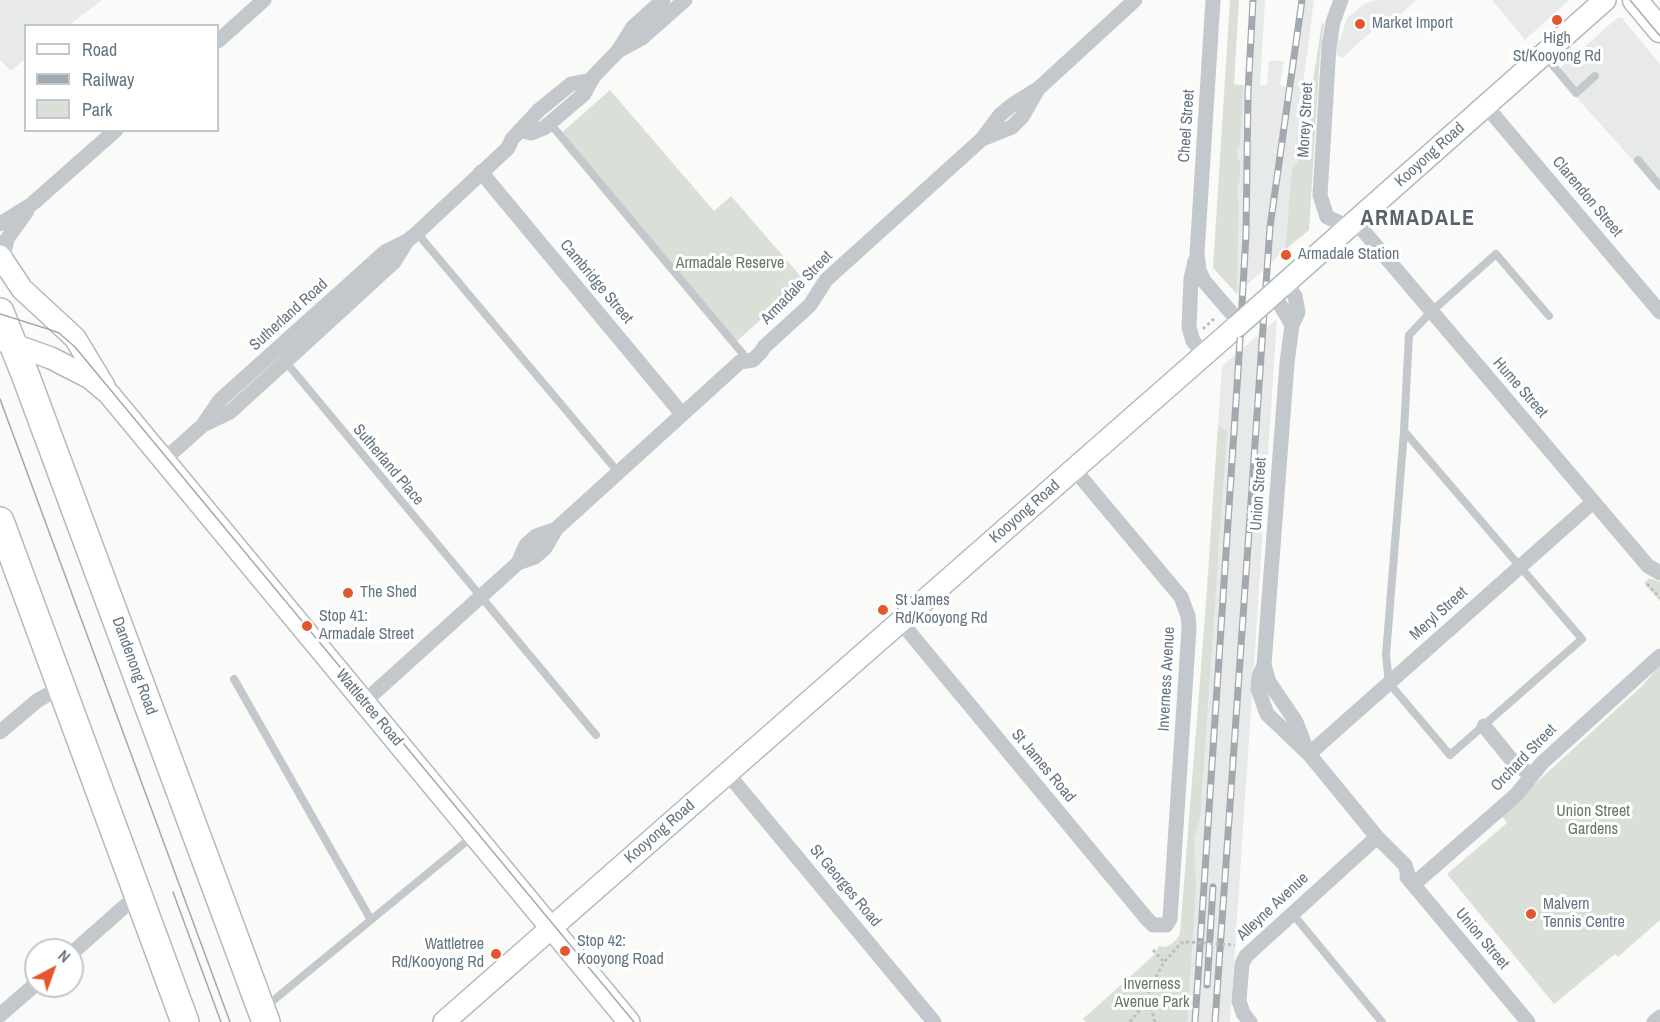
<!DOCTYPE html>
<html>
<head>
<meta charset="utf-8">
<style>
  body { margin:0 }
  #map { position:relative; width:1660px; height:1022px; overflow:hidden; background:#fafaf8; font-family:"Archivo Narrow",sans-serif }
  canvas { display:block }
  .legend { position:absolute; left:24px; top:24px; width:195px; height:108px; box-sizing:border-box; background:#fff; border:2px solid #c1c8cd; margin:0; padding:8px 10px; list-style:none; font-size:18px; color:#657683 }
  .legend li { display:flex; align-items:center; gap:12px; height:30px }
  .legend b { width:30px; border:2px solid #c1c8cd }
  .north { position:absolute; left:24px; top:938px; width:60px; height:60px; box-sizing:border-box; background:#fff; border:2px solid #c1c8cd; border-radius:50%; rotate:41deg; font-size:16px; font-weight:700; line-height:24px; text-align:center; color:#657683 }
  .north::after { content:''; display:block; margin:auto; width:21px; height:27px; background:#e4572e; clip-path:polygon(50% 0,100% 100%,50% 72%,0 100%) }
</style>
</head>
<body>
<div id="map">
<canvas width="1660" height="1022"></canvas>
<ul class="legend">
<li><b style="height:8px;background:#fff"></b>Road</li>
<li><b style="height:8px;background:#a2aab0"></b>Railway</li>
<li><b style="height:16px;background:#dadfd7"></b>Park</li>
</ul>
<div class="north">N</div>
</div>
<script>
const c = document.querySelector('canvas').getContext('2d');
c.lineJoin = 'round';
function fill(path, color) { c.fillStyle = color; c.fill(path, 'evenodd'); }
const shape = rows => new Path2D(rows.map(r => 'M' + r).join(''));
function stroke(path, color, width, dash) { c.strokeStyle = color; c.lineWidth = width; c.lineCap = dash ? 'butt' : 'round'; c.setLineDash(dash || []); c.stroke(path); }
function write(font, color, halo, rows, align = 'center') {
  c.font = font + ' "Archivo Narrow",sans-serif'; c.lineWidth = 6; c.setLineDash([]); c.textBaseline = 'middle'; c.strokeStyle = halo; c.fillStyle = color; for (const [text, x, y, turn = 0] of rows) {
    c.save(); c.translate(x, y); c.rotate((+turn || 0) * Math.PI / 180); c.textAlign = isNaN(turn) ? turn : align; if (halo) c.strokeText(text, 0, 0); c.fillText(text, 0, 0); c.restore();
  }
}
fill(shape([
  [0,0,102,0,69,25,26,26,25,59,11,71,0,60],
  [1250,0,1265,0,1260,85,1267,85,1269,61,1284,61,1280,85,1287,87,1299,0,1314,0,1303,85,1306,86,1295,151,1298,154,1297,163,1292,167,1285,250,1237,294,1239,204,1237,190,1240,180,1240,161,1237,158,1237,149,1243,85,1245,85],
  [1377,0,1416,0,1386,28,1381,23,1342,58,1335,54,1337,38,1340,40,1347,18,1364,4],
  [1492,0,1569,0,1525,40],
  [1617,18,1622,18,1660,64,1660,191,1555,73],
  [1277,319,1230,1022,1177,1022,1222,366]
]), '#e8e9e9');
fill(shape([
  [1230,0,1239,0,1234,84,1243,85,1240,145,1237,149,1237,158,1240,161,1240,180,1237,190,1239,204,1237,294,1213,268],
  [1322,23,1324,24,1320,55,1309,230,1285,250,1292,167,1297,163,1298,154,1295,151,1306,86,1312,87],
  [610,90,714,211,731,196,804,280,736,342,559,135],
  [1218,426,1227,431,1200,818,1194,838,1196,889,1187,1022,1086,1022,1083,1019,1154,955,1159,946,1165,947,1170,945,1177,939,1180,933,1209,566],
  [1649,578,1660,582,1660,601,1644,583],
  [1660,665,1660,920,1618,957,1615,954,1554,1004,1447,874,1507,823,1501,815,1643,685]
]), '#dadfd7');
const secondary = shape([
  [0,256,22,289,75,338,104,386],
  [1281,287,1605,0],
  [3,341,51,358,90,378,109,394,629,1022],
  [444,1022,1236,327]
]);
const primary = shape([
  [1635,0,1660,30]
]);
const highway = shape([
  [0,312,25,374,266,1022],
  [0,521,185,1022]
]);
stroke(secondary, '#b3babf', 24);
stroke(primary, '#b5babe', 27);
stroke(highway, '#b4b9bd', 30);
stroke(shape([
  [1203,329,1216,317],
  [1647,584,1660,598],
  [1153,950,1164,962],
  [1130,1022,1148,999],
  [1155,1022,1148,999,1149,990,1164,962,1181,943,1186,942]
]), '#bbbfc2', 3, [3, 3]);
stroke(shape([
  [1545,56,1576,93,1595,76],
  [548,121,748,360],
  [1638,160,1660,186],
  [417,233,618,472],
  [285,361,596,735],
  [1404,431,1582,639,1450,755,1389,683,1386,655,1404,431,1409,335,1431,312,1496,254,1549,316],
  [234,679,371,920],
  [1292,913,1382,1022],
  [264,1008,473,836]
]), '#c3c8cc', 8);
stroke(shape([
  [1213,0,1197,254,1199,270,1204,281,1240,323],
  [1341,0,1333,22,1329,46,1320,195,1327,217,1349,227],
  [218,41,264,0],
  [620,50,642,38,685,0],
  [1486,106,1660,312],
  [520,130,531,133,544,128,584,94,593,77,618,51,633,27,663,0],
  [982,139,1012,127,1022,117,1038,89],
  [481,172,682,414],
  [1355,221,1648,566,1660,573],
  [0,224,32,204,116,130],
  [1195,261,1191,279,1189,327,1193,341,1204,354],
  [8,267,4,253,7,239,27,211],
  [1285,283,1295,296,1298,312,1292,325,1287,363,1264,665,1259,677,1258,689,1267,714,1309,754,1377,837,1405,865,1409,878],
  [1279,303,1292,325],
  [203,425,220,400,385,252,407,241,417,233,508,148,512,139,539,110,571,84,592,80],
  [164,460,203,425,230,412,285,362,394,262,407,241],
  [518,563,526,545,536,536,556,529],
  [900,621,1147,919,1153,925,1166,925,1170,919,1189,628,1188,616,1181,597,1074,469],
  [1264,665,1269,682,1296,722,1306,748],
  [364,702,518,563,535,557,545,548,556,529,740,362,753,360,761,352,764,347,810,305,826,280,982,139,1000,115,1012,105,1039,88,1135,0],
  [1484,726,1515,764,1532,775],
  [0,732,38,700,62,687],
  [1309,754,1593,502],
  [727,773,934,1022],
  [1407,877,1528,1022],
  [1414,884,1516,795,1542,763,1660,656],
  [72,953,125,906,140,900],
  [0,1015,36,984],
  [1250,1022,1243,1013,1239,1001,1242,964,1246,956,1377,837],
  [1654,1022,1660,1017]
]), '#c3c8cc', 15);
stroke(secondary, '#fff', 21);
stroke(primary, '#fff', 24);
stroke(highway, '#fff', 27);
stroke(shape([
  [1630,0,1660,36],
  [0,314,48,329,59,333,75,347,634,1022],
  [0,399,230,1022],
  [173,892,221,1022]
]), '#a2aab0', 1.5);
const rail = shape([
  [1207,985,1213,887],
  [1195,1022,1239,356,1246,235,1248,93,1253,0],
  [1215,1022,1270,227,1302,0]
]);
stroke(rail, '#a2aab0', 7);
stroke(rail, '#fff', 4.5, [14]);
const secondaryBridge = shape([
  [1236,327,1281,287]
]);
stroke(secondaryBridge, '#b3babf', 24, []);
stroke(shape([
  [1186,942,1235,945]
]), '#bbbfc2', 3, [3, 3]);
stroke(secondaryBridge, '#fff', 21);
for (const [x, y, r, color] of [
  [1557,20,6,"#e4572e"],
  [1360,24,6,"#e4572e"],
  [1286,255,6,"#e4572e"],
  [348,593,6,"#e4572e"],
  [883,610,6,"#e4572e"],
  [307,626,6,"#e4572e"],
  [1531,914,6,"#e4572e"],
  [565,951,6,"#e4572e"],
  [496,954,6,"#e4572e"]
]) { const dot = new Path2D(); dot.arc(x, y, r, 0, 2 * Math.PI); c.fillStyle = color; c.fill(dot); stroke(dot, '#fff', 2); }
write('16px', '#657683', '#fff', [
  ["Market Import",1372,24],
  ["High",1557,39,"center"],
  ["St/Kooyong Rd",1557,57,"center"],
  ["Armadale Station",1298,255],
  ["The Shed",360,593],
  ["St James",895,601],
  ["Rd/Kooyong Rd",895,619],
  ["Stop 41:",319,617],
  ["Armadale Street",319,635],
  ["Malvern",1543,905],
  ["Tennis Centre",1543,923],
  ["Stop 42:",577,942],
  ["Kooyong Road",577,960],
  ["Wattletree",484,945,"right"],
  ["Rd/Kooyong Rd",484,963,"right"]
], 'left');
write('16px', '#657683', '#fff', [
  ["Morey Street",1306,120,-87],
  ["Cheel Street",1187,126,-86],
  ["Kooyong Road",1430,155,-42],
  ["Clarendon Street",1587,197,50],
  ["Cambridge Street",596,282,50],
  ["Armadale Street",797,288,-46],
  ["Sutherland Road",289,315,-42],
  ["Hume Street",1520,388,49],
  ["Sutherland Place",388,465,50],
  ["Union Street",1259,494,-86],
  ["Kooyong Road",1025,512,-41],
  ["Meryl Street",1439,614,-42],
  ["Dandenong Road",134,666,70],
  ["Inverness Avenue",1167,679,-87],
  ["Wattletree Road",369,708,50],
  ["Orchard Street",1524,758,-46],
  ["St James Road",1043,766,50],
  ["Kooyong Road",660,832,-41],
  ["St Georges Road",845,886,50],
  ["Alleyne Avenue",1273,907,-43],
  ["Union Street",1482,939,50]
]);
write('16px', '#687a64', '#fff', [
  ["Armadale Reserve",730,264],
  ["Union Street",1593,812],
  ["Gardens",1593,830],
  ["Inverness",1152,985],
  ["Avenue Park",1152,1003]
]);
c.letterSpacing = '1.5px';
write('bold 22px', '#57646e', '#fff', [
  ["ARMADALE",1418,219]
]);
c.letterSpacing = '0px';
</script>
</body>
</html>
